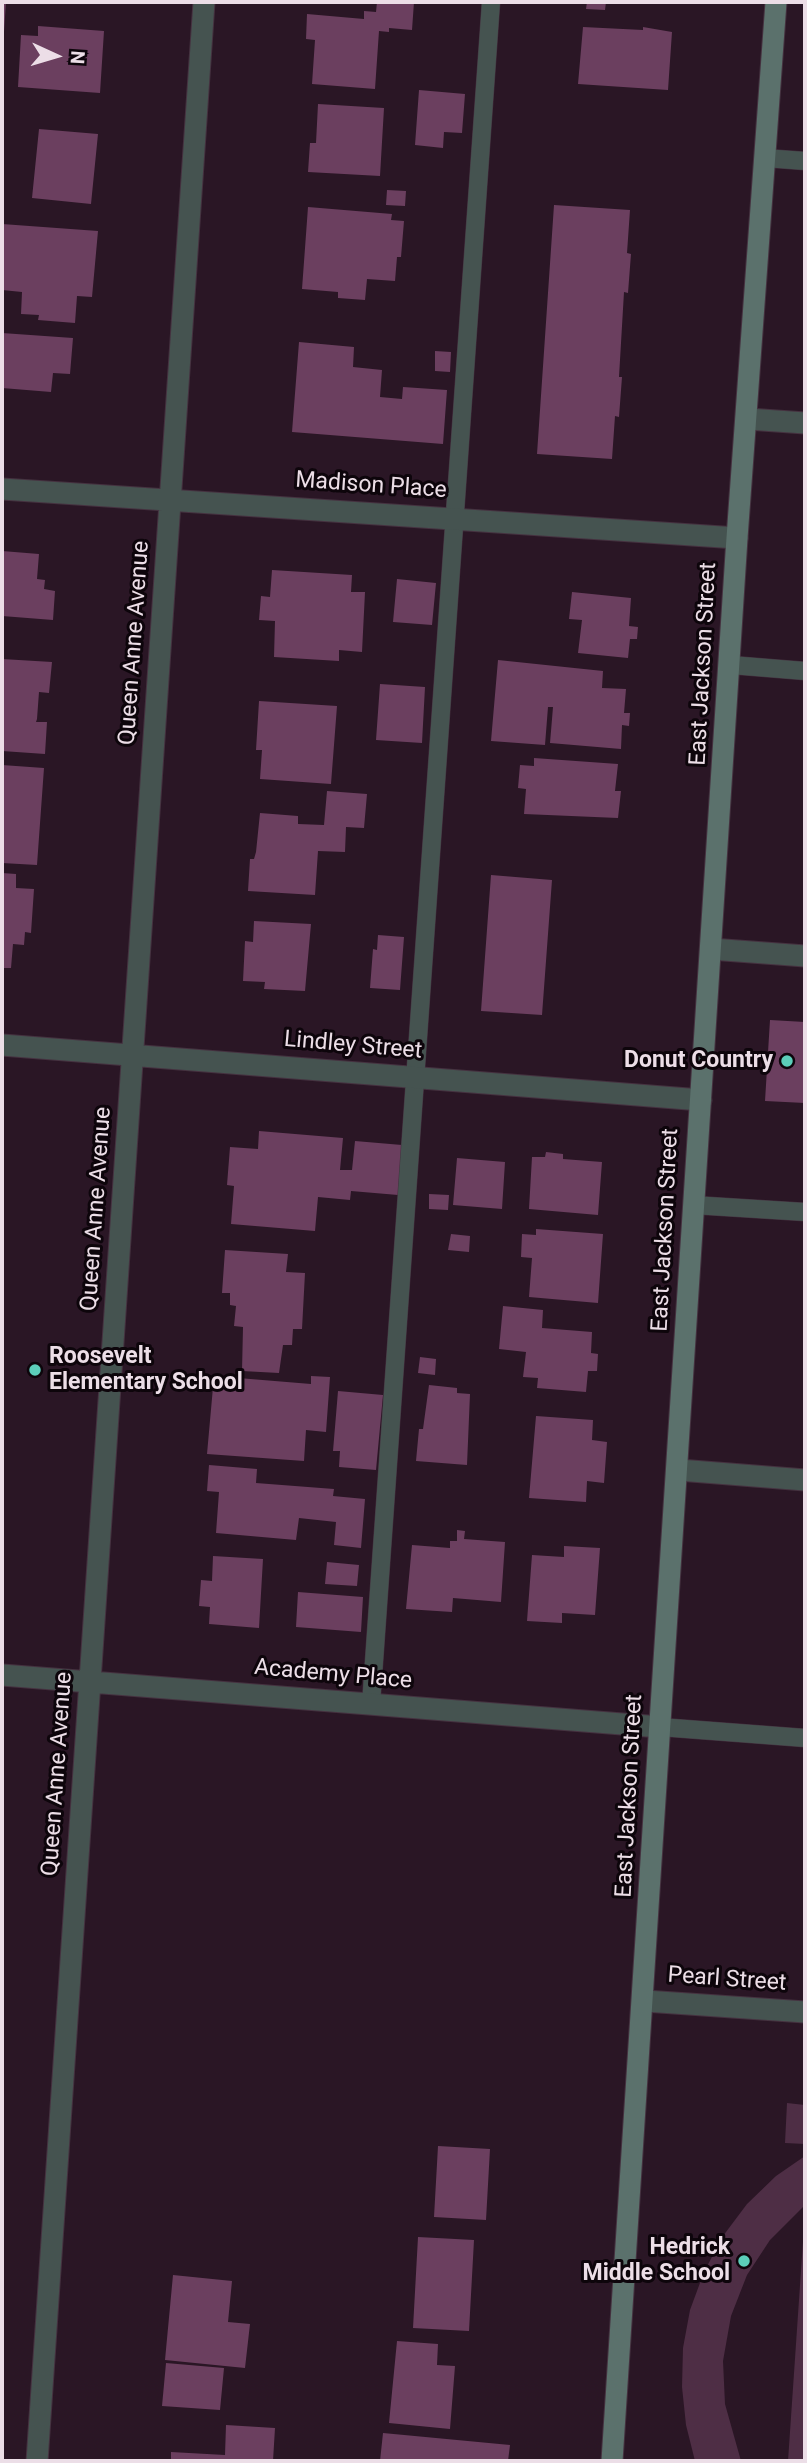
<!DOCTYPE html>
<html>
<head>
<meta charset="utf-8">
<style>
	body { margin:0 }
	#map { position:relative; width:807px; height:2463px; overflow:hidden; background:#2a1625; font-family:Roboto,sans-serif }
	canvas { display:block }
	.frame { position:absolute; inset:0; border:4px solid #ecdee7; pointer-events:none }
	.north { position:absolute; left:21px; top:21px; width:70px; height:70px; -webkit-text-stroke:5px #0d050b; paint-order:stroke; rotate:94deg; font-size:19px; font-weight:700; line-height:28px; text-align:center; color:#ecdee7 }
	.north::after { content:''; display:block; margin:auto; width:24px; height:32px; background:#ecdee7; clip-path:polygon(50% 0,100% 100%,50% 72%,0 100%) }
</style>
</head>
<body>
<div id="map">
<canvas width="807" height="2463"></canvas>
<div class="frame"></div>
<div class="north">N</div>
</div>
<script>
const ctx = document.querySelector('canvas').getContext('2d');
ctx.lineJoin = 'round';
function paint(path, color) { ctx.fillStyle = color; ctx.fill(path, 'evenodd'); }
const poly = rows => new Path2D(rows.map(r => 'M' + r).join(''));
function stroke(path, color, width, dash) { ctx.strokeStyle = color; ctx.lineWidth = width; ctx.lineCap = dash ? 'butt' : 'round'; ctx.setLineDash(dash || []); ctx.stroke(path); }
function write(font, color, halo, rows, align = 'center') {
  ctx.font = font + ' Roboto,sans-serif'; ctx.lineWidth = 6; ctx.setLineDash([]); ctx.textBaseline = 'middle'; ctx.strokeStyle = halo; ctx.fillStyle = color; for (const [text, x, y, turn = 0] of rows) {
    ctx.save(); ctx.translate(x, y); ctx.rotate((+turn || 0) * Math.PI / 180); ctx.textAlign = isNaN(turn) ? turn : align; if (halo) ctx.strokeText(text, 0, 0); ctx.fillText(text, 0, 0); ctx.restore();
  }
}
const green = poly([
	[787,2103,805,2105,805,2144,785,2143],
	[805,2156,805,2205,770,2240,747,2275,731,2316,723,2361,725,2404,741,2461,695,2461,686,2425,682,2387,683,2348,690,2310,704,2272,723,2236,747,2204,776,2176],
	[805,2212,805,2461,788,2461]
]);
const building = poly([
	[2,2,6,2,4,32,2,32],
	[377,2,414,2,412,30,389,28,389,32,379,31,375,89,312,84,315,40,306,39,307,14,364,19,364,11,376,12],
	[587,2,606,2,605,10,586,9],
	[38,26,104,31,100,93,18,87,21,35,38,36],
	[583,27,643,30,643,27,672,32,668,90,578,84],
	[419,90,465,94,462,133,444,132,443,148,415,145],
	[318,104,384,108,380,176,308,172,310,143,316,143],
	[39,129,98,134,91,204,32,198],
	[387,190,406,191,405,206,386,205],
	[554,205,630,210,627,253,631,254,628,293,624,292,619,377,622,377,619,417,615,416,612,459,537,454],
	[308,207,392,214,391,220,404,221,401,257,397,257,395,281,367,279,365,300,338,298,338,292,302,289],
	[2,224,98,231,92,297,77,296,75,323,38,320,39,315,21,314,22,292,2,290],
	[2,333,73,338,70,374,53,373,51,392,2,388],
	[299,342,354,347,353,367,382,370,380,397,402,399,403,387,447,390,443,444,292,432],
	[435,351,451,352,450,372,435,371],
	[2,551,39,554,37,579,45,580,44,589,55,591,53,620,2,616],
	[272,570,352,575,351,592,365,592,362,652,339,650,339,661,274,657,275,621,259,620,261,596,270,597],
	[397,579,436,583,432,625,393,622],
	[572,592,631,598,629,626,638,627,637,639,630,639,628,658,578,653,582,620,569,619],
	[2,659,52,662,49,693,39,692,37,719,36,722,47,722,45,754,2,751],
	[498,660,603,671,602,688,626,689,624,713,630,713,629,726,622,725,621,749,550,743,553,707,548,707,545,745,491,741],
	[380,684,425,687,422,743,376,740],
	[259,701,337,706,331,784,260,779,262,750,256,750],
	[534,758,618,764,615,791,621,791,618,818,524,814,526,789,518,788,520,765,534,766],
	[2,765,44,768,37,865,2,863],
	[327,791,367,794,364,828,346,827,345,852,318,851,315,895,248,891,250,859,254,859,256,852,260,813,298,816,298,824,324,825],
	[2,873,16,874,16,888,34,889,31,933,25,932,24,945,13,944,11,968,2,968],
	[491,875,552,880,542,1015,481,1011],
	[254,921,311,924,305,991,264,989,265,982,243,981,245,941,253,942],
	[378,935,404,937,400,990,370,988,373,949,377,950],
	[770,1020,805,1022,805,1103,765,1101],
	[259,1131,343,1138,340,1170,352,1170,355,1141,402,1145,398,1195,351,1191,350,1200,318,1197,315,1231,231,1224,234,1186,227,1185,230,1147,258,1149],
	[546,1152,563,1154,563,1159,602,1162,598,1215,529,1209,532,1157,545,1157],
	[457,1158,505,1162,502,1209,453,1205],
	[429,1194,449,1195,448,1210,429,1209],
	[536,1229,603,1234,598,1303,529,1297,532,1258,521,1257,522,1234,536,1235],
	[451,1234,470,1236,469,1252,448,1250],
	[225,1250,288,1254,286,1272,305,1273,302,1329,293,1329,292,1345,283,1345,279,1373,242,1371,243,1327,234,1326,236,1306,230,1305,230,1293,222,1293],
	[503,1306,543,1310,542,1328,592,1332,591,1353,598,1354,597,1371,588,1371,586,1392,537,1388,538,1378,523,1377,526,1352,499,1349],
	[420,1357,436,1359,435,1375,418,1373],
	[214,1376,311,1384,311,1376,330,1377,326,1432,306,1430,304,1461,207,1454],
	[429,1385,457,1388,457,1393,470,1394,467,1465,416,1461,419,1429,423,1429],
	[338,1391,383,1395,376,1470,339,1467,340,1451,333,1451],
	[536,1416,593,1420,592,1440,607,1442,604,1483,587,1481,586,1502,529,1498],
	[209,1465,257,1469,256,1483,334,1489,333,1496,365,1499,361,1548,334,1545,336,1522,299,1518,296,1540,216,1533,219,1492,207,1491],
	[457,1530,465,1531,464,1539,505,1542,501,1602,453,1598,452,1612,406,1609,412,1545,450,1548,450,1541,457,1541],
	[564,1546,600,1548,595,1615,562,1613,562,1623,527,1621,532,1555,564,1557],
	[213,1556,263,1559,259,1628,209,1624,210,1607,199,1606,201,1580,212,1581],
	[327,1562,359,1565,357,1586,325,1584],
	[298,1592,363,1597,361,1632,296,1627],
	[438,2146,490,2149,486,2220,434,2217],
	[418,2237,474,2240,469,2331,413,2328],
	[173,2275,232,2281,228,2322,250,2324,245,2368,165,2360],
	[397,2341,438,2344,437,2365,455,2366,450,2429,389,2423],
	[166,2363,224,2368,220,2410,162,2406],
	[226,2425,275,2428,273,2461,171,2461,171,2452,225,2455],
	[383,2433,510,2445,508,2461,380,2461]
]);
const lane = poly([
	[765,158,805,161],
	[731,665,805,671],
	[693,1205,805,1212],
	[371,1704,491,2],
	[660,1727,805,1738]
]);
const street = poly([
	[748,419,805,423],
	[2,489,737,538],
	[711,949,805,956],
	[2,1045,701,1100],
	[679,1470,805,1480],
	[2,1675,660,1727],
	[645,2001,805,2012],
	[37,2461,204,2]
]);
const secondary = poly([
	[612,2461,737,538,776,2]
]);
const markers = [
	[787,1061,7,"#5cceba"],
	[35,1370,7,"#5cceba"],
	[744,2261,7,"#5cceba"]
];
const streetNames = [
	["Madison Place",371,486,4],
	["Queen Anne Avenue",135,643,-86],
	["East Jackson Street",704,664,-87],
	["Lindley Street",353,1046,5],
	["Queen Anne Avenue",97,1209,-86],
	["East Jackson Street",666,1230,-87],
	["Academy Place",333,1675,5],
	["Queen Anne Avenue",58,1774,-86],
	["East Jackson Street",630,1796,-87],
	["Pearl Street",727,1980,4]
];
const poiNames = [
	["Donut Country",773,1061],
	["Roosevelt",49,1357,"left"],
	["Elementary School",49,1383,"left"],
	["Hedrick",730,2248],
	["Middle School",730,2274]
];
paint(green, '#4e2e45');
paint(building, '#6b3f5f');
stroke(lane, '#453240', 19);
stroke(street, '#453240', 23);
stroke(secondary, '#453240', 23);
stroke(lane, '#455350', 18);
stroke(street, '#455350', 21);
stroke(secondary, '#5b716c', 21);
for (const [x, y, r, color] of markers) { const dot = new Path2D(); dot.arc(x, y, r, 0, 2 * Math.PI); ctx.fillStyle = color; ctx.fill(dot); stroke(dot, '#0d050b', 2.5); }
write('23px', '#ecdee7', '#0d050b', streetNames);
write('bold 23px', '#ecdee7', '#0d050b', poiNames, 'right');
</script>
</body>
</html>
